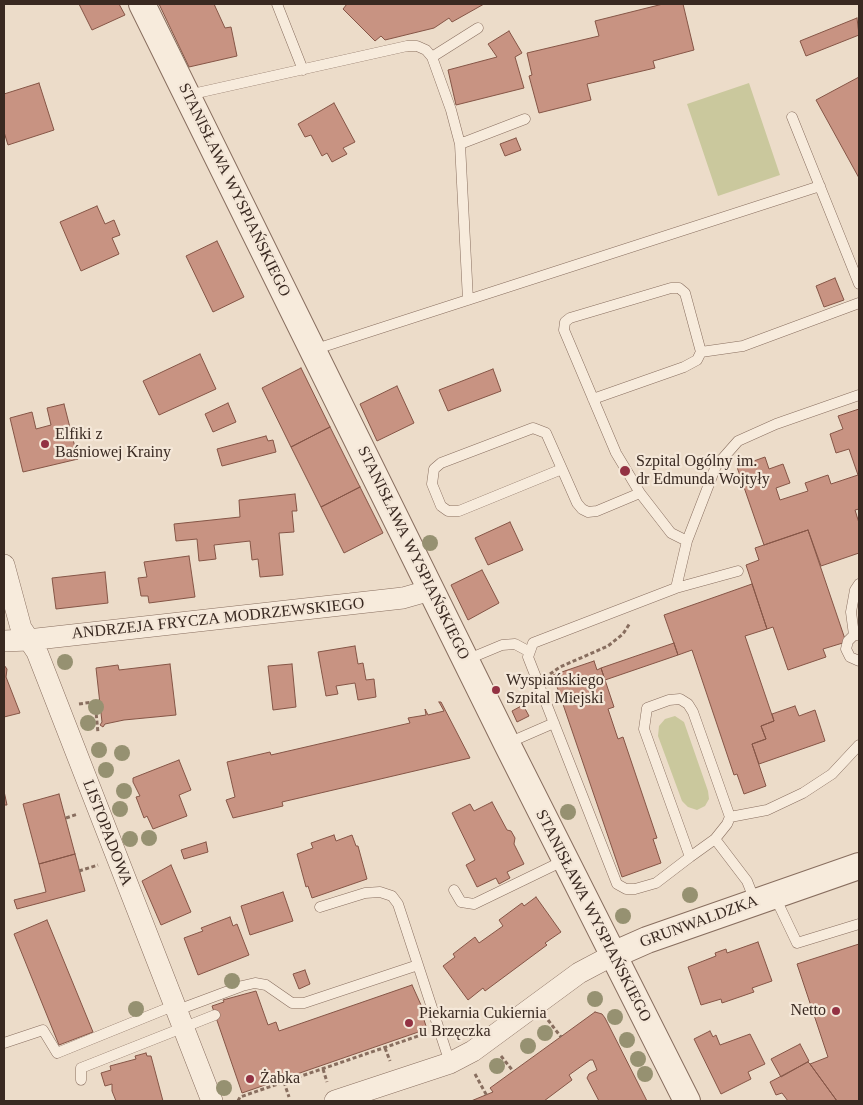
<!DOCTYPE html>
<html>
<head>
<meta charset="utf-8">
<style>
	body { margin:0 }
	#map { position:relative; width:863px; height:1105px; overflow:hidden; background:#ecdcc9; font-family:Georgia,serif }
	canvas { display:block }
	.frame { position:absolute; inset:0; border:5px solid #392921; pointer-events:none }
</style>
</head>
<body>
<div id="map">
<canvas width="863" height="1105"></canvas>
<div class="frame"></div>
</div>
<script>
const ctx = document.querySelector('canvas').getContext('2d');
ctx.lineJoin = 'round';
function paint(path, color) { ctx.fillStyle = color; ctx.fill(path, 'evenodd'); }
const poly = rows => new Path2D(rows.map(r => 'M' + r).join(''));
function stroke(path, color, width, dash) { ctx.strokeStyle = color; ctx.lineWidth = width; ctx.lineCap = dash ? 'butt' : 'round'; ctx.setLineDash(dash || []); ctx.stroke(path); }
function write(font, color, halo, rows, align = 'center') {
  ctx.font = font + ' Georgia,serif'; ctx.lineWidth = 4.5; ctx.setLineDash([]); ctx.textBaseline = 'middle'; ctx.strokeStyle = halo; ctx.fillStyle = color; for (const [text, x, y, turn = 0] of rows) {
    ctx.save(); ctx.translate(x, y); ctx.rotate((+turn || 0) * Math.PI / 180); ctx.textAlign = isNaN(turn) ? turn : align; if (halo) ctx.strokeText(text, 0, 0); ctx.fillText(text, 0, 0); ctx.restore();
  }
}
const green = poly([
	[749,83,780,175,718,196,687,104],
	[675,716,684,722,708,791,709,799,705,806,697,810,688,807,682,801,658,736,659,726,665,719]
]);
const building = poly([
	[79,4,119,4,125,15,92,30,79,4],
	[159,4,214,4,225,28,231,27,237,56,189,67,159,4],
	[347,4,484,4,452,22,449,18,434,28,385,40,381,36,375,41,343,9,347,4],
	[663,4,683,4,694,50,653,61,655,68,587,84,591,100,539,113,529,76,532,75,527,53,599,36,595,21,663,4],
	[857,18,859,35,806,56,800,41,857,18],
	[509,31,522,53,515,57,524,88,456,105,448,70,497,57,488,44,509,31],
	[859,77,859,178,816,100,859,77],
	[39,83,54,130,8,145,4,132,4,94,39,83],
	[334,103,355,142,343,148,347,154,332,162,327,153,322,156,311,135,305,137,298,124,334,103],
	[516,138,521,150,505,156,500,144,516,138],
	[97,206,105,224,114,220,120,235,112,238,119,254,81,271,60,222,97,206],
	[217,241,244,297,213,312,186,256,217,241],
	[835,278,844,300,824,307,816,286,835,278],
	[200,354,216,389,159,415,143,381,200,354],
	[301,368,330,427,291,447,262,388,301,368],
	[493,369,501,391,448,411,439,390,493,369],
	[397,386,414,423,377,441,360,404,397,386],
	[228,403,236,422,213,432,205,414,228,403],
	[64,404,78,459,23,472,10,418,32,412,36,429,51,425,47,408,64,404],
	[859,409,859,509,855,510,859,523,859,553,821,566,808,530,764,545,737,467,765,457,769,469,783,464,790,483,776,488,780,500,808,491,805,483,828,475,831,484,858,475,849,449,836,453,830,434,843,429,838,416,859,409],
	[330,427,360,487,321,507,291,447,330,427],
	[266,436,268,441,273,440,276,452,222,466,217,449,266,436],
	[360,487,383,533,344,553,321,507,360,487],
	[295,494,297,511,292,511,294,532,279,533,283,575,260,577,258,559,252,560,250,541,214,545,216,559,199,561,197,539,176,541,174,524,240,517,239,500,295,494],
	[510,522,523,550,488,565,475,538,510,522],
	[808,530,846,642,823,649,826,657,788,670,773,627,767,629,746,565,759,560,755,548,808,530],
	[189,556,195,597,149,603,148,596,141,596,138,578,147,577,144,562,189,556],
	[482,570,499,603,468,620,451,585,482,570],
	[105,572,108,603,56,609,52,578,105,572],
	[752,584,767,629,745,636,774,721,761,726,766,739,752,744,766,786,744,794,737,774,734,775,692,650,678,655,664,615,752,584],
	[674,643,678,655,605,680,601,668,674,643],
	[355,646,358,664,363,663,366,680,374,679,376,697,358,700,355,683,336,686,338,694,326,696,318,652,355,646],
	[594,661,597,670,601,668,614,707,608,709,618,739,623,737,657,838,653,839,661,863,622,877,553,675,594,661],
	[170,664,176,715,124,720,105,724,103,727,100,725,102,722,96,668,118,665,119,670,170,664],
	[292,664,296,707,273,710,268,666,292,664],
	[4,665,7,669,6,677,20,713,4,717,4,665],
	[439,702,441,702,470,758,282,802,283,806,233,818,226,800,235,797,227,762,270,752,271,755,410,723,408,718,426,715,425,709,428,715,444,711,439,702],
	[523,705,529,716,517,722,512,711,523,705],
	[795,706,799,716,815,710,825,741,759,764,752,744,766,739,761,726,774,721,772,714,795,706],
	[179,760,191,790,179,795,187,816,153,829,147,816,144,818,136,797,140,796,133,782,133,778,179,760],
	[4,791,7,805,4,805,4,791],
	[59,794,75,854,39,864,23,804,59,794],
	[492,802,507,830,511,831,515,838,514,844,524,864,507,872,510,878,499,884,496,878,477,887,466,865,475,860,452,813,470,804,474,811,492,802],
	[334,835,336,841,352,835,356,846,358,846,367,879,312,898,308,886,306,887,297,854,313,848,311,843,334,835],
	[206,842,208,852,184,859,181,850,206,842],
	[75,854,85,891,17,909,14,900,46,892,39,864,75,854],
	[171,865,191,912,161,925,142,881,171,865],
	[283,892,293,921,250,935,241,906,283,892],
	[536,897,561,932,545,943,547,945,485,991,483,988,468,1000,443,966,455,957,453,954,475,937,479,943,503,926,499,920,522,903,524,906,536,897],
	[230,917,233,926,237,924,249,955,198,975,184,938,203,931,201,928,230,917],
	[47,920,93,1032,59,1045,14,934,47,920],
	[758,942,772,981,752,988,754,992,722,1003,721,999,701,1005,688,967,716,956,715,953,726,949,727,953,758,942],
	[859,944,859,1101,837,1101,810,1064,828,1057,797,964,859,944],
	[305,970,310,984,299,989,293,974,305,970],
	[412,985,426,1016,423,1017,427,1029,242,1093,212,1006,224,1002,223,1000,256,991,268,1025,276,1022,279,1031,412,985],
	[595,1012,602,1014,605,1018,647,1101,599,1101,587,1078,589,1074,597,1070,593,1060,590,1060,569,1075,572,1080,544,1101,471,1101,493,1092,490,1088,595,1012],
	[710,1031,713,1037,716,1035,720,1045,750,1034,765,1064,748,1072,751,1079,721,1094,694,1039,710,1031],
	[800,1044,809,1061,781,1077,771,1059,800,1044],
	[146,1053,147,1056,151,1056,163,1101,116,1101,112,1091,112,1084,105,1086,101,1073,111,1070,110,1066,136,1059,135,1056,146,1053],
	[808,1062,810,1064,837,1101,788,1101,782,1093,776,1095,770,1082,808,1062]
]);
const path = poly([
	[550,674,560,667,608,646,623,634,630,623],
	[92,702,96,712,98,733],
	[79,704,100,701],
	[66,818,78,814],
	[79,871,98,865],
	[548,1020,561,1037],
	[385,1048,390,1061],
	[501,1056,513,1071],
	[323,1069,327,1082],
	[475,1074,487,1096],
	[284,1082,289,1097],
	[238,1101,240,1097,424,1034]
]);
const service = poly([
	[277,4,303,70],
	[432,57,478,28],
	[188,95,407,46,417,46,426,50,432,57,451,110,460,144,468,300],
	[792,117,859,284],
	[460,144,525,119],
	[313,350,820,186],
	[859,395,776,424,738,441,716,466,687,541,676,588,533,643,528,657,617,884,626,889,635,889,656,883,690,857,644,729,647,708,669,700,680,699,688,704,693,712,730,817,767,810,803,793,832,774,859,745],
	[593,399,684,367,697,360,701,352],
	[562,469,459,511,448,511,441,506,432,484,434,469,441,463,533,428,546,433,562,469,577,503,582,509,588,512,597,511,640,493],
	[687,541,671,533,640,493,616,453,564,330,565,322,570,318,671,288,679,288,685,293,701,352,743,346,859,303],
	[676,588,738,571],
	[854,635,851,612,855,590,859,584],
	[859,635,854,635,848,641,846,649,850,657,859,661],
	[466,660,502,645,515,644,528,651],
	[508,743,554,723],
	[715,839,747,881,755,901],
	[690,857,715,839,727,824,730,817],
	[454,890,461,902,474,904,565,860],
	[775,897,797,943,859,924],
	[320,907,365,893,380,892,392,896,398,904,418,965],
	[175,1011,242,986,255,983,266,985,292,1003,304,1003,418,965,450,1063],
	[4,1043,43,1030,57,1053,173,1006],
	[81,1080,81,1068,215,1015]
]);
const minor = poly([
	[4,565,21,628,37,652,212,1101],
	[4,641,28,640,403,598,431,590],
	[335,1101,450,1063,473,1051,579,973,613,955]
]);
const tertiary = poly([
	[142,4,507,744,687,1101],
	[613,955,647,940,859,866]
]);
const trees = [
	[430,543],
	[65,662],
	[96,707],
	[88,723],
	[99,750],
	[122,753],
	[106,770],
	[124,791],
	[120,809],
	[568,812],
	[149,838],
	[130,839],
	[690,895],
	[623,916],
	[232,981],
	[595,999],
	[136,1009],
	[615,1017],
	[545,1033],
	[627,1040],
	[528,1046],
	[638,1059],
	[497,1066],
	[645,1074],
	[224,1088]
];
const markers = [
	[45,444,5,"#933243"],
	[625,471,6,"#933243"],
	[496,690,5,"#933243"],
	[836,1011,5,"#933243"],
	[409,1023,5,"#933243"],
	[250,1079,5,"#933243"]
];
const streetNames = [
	["STANISŁAWA WYSPIAŃSKIEGO",234,190,64],
	["STANISŁAWA WYSPIAŃSKIEGO",413,553,64],
	["ANDRZEJA FRYCZA MODRZEWSKIEGO",218,619,-6],
	["LISTOPADOWA",107,833,69],
	["STANISŁAWA WYSPIAŃSKIEGO",593,916,63],
	["GRUNWALDZKA",699,922,-20]
];
const poiNames = [
	["Elfiki z",55,435],
	["Baśniowej Krainy",55,453],
	["Szpital Ogólny im.",636,462],
	["dr Edmunda Wojtyły",636,480],
	["Wyspiańskiego",506,681],
	["Szpital Miejski",506,699],
	["Netto",826,1011,"right"],
	["Piekarnia Cukiernia",419,1014],
	["u Brzęczka",419,1032],
	["Żabka",260,1079]
];
paint(green, '#cac89d');
paint(building, '#c89382');
stroke(building, '#855546', 1);
stroke(service, '#886e5f', 11);
stroke(minor, '#886e5f', 22);
stroke(tertiary, '#886e5f', 28);
stroke(path, '#886e5f', 3, [4, 2.5]);
stroke(service, '#f7ebdc', 10);
stroke(minor, '#f7ebdc', 21);
stroke(tertiary, '#f7ebdc', 26);
ctx.fillStyle = '#969171';
for (const [x, y] of trees) { ctx.beginPath(); ctx.arc(x, y, 8, 0, 2 * Math.PI); ctx.fill(); }
for (const [x, y, r, color] of markers) { const dot = new Path2D(); dot.arc(x, y, r, 0, 2 * Math.PI); ctx.fillStyle = color; ctx.fill(dot); stroke(dot, '#f4e7d8', 2); }
write('16px', '#392921', '#f4e7d8', streetNames);
write('16px', '#392921', '#f4e7d8', poiNames, 'left');
</script>
</body>
</html>
